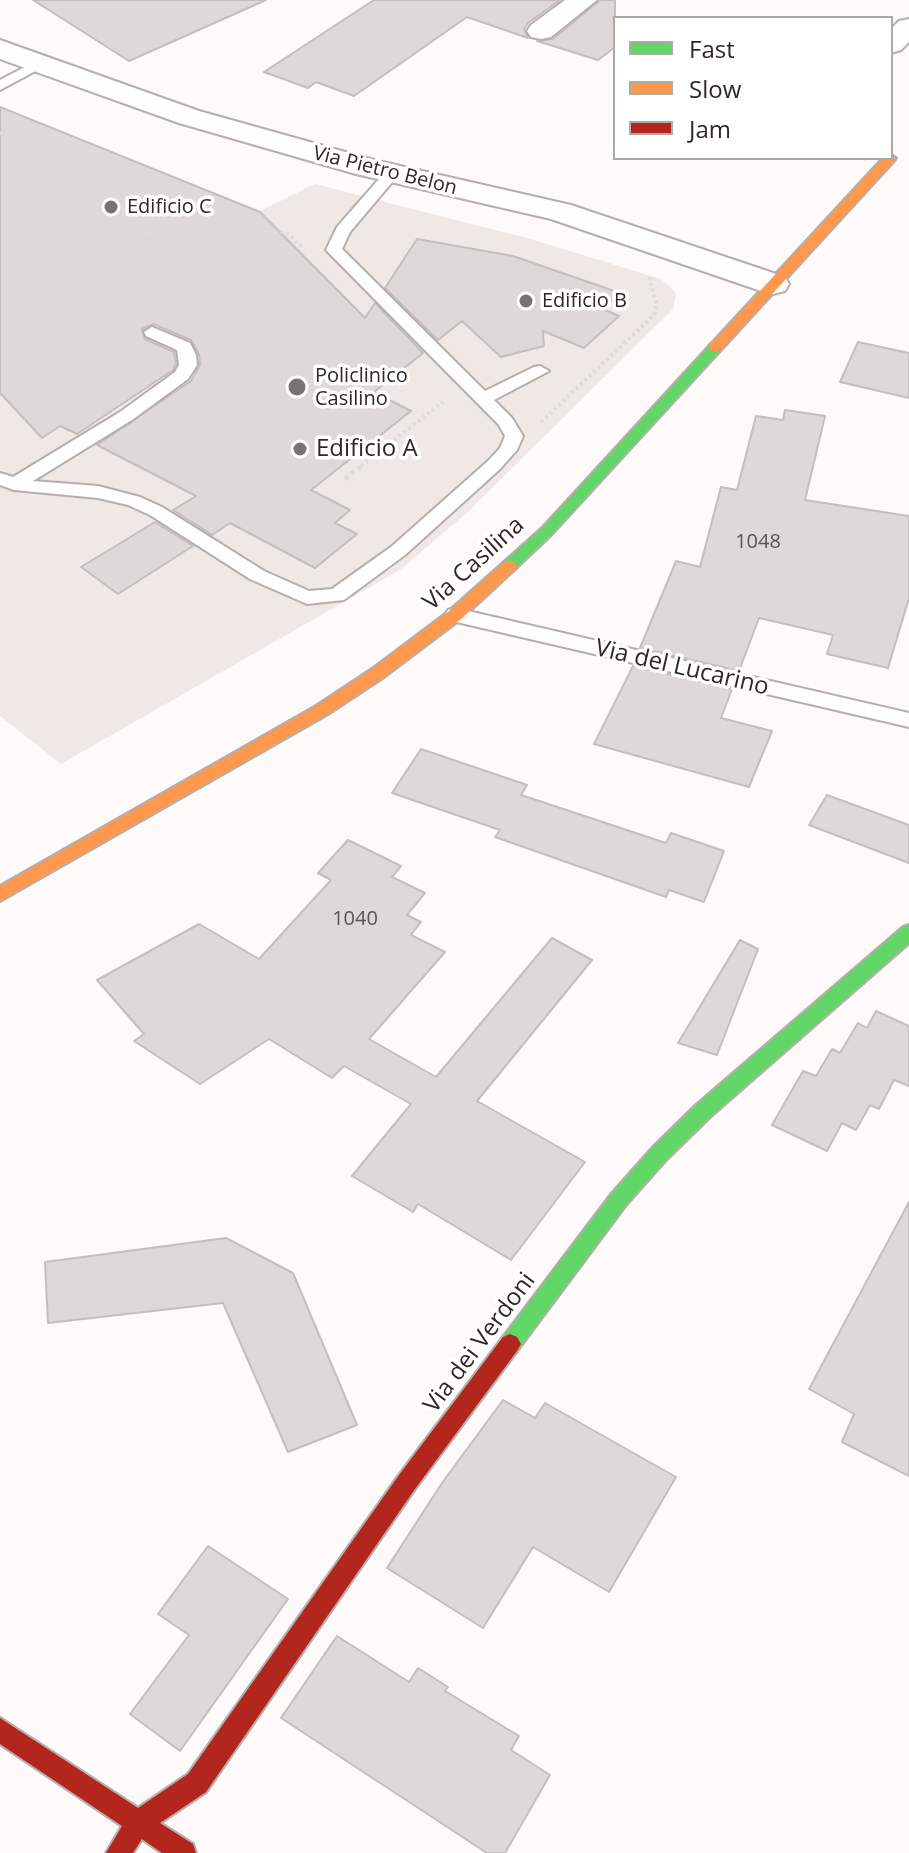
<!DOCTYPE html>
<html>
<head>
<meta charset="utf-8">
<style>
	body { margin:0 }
	#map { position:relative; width:909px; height:1853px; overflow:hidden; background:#fdfaf9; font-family:"Open Sans",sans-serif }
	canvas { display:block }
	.legend { position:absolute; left:613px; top:16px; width:280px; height:144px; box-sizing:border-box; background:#fff; border:2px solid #ada9a8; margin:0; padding:10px 14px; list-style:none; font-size:24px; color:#312826 }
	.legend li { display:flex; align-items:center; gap:16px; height:40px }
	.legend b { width:40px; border:2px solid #ada9a8 }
</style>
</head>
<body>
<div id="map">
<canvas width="909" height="1853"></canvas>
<ul class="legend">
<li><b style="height:10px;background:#63d668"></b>Fast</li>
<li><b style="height:10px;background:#ff974d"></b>Slow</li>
<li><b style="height:10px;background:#b3261e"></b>Jam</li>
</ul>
</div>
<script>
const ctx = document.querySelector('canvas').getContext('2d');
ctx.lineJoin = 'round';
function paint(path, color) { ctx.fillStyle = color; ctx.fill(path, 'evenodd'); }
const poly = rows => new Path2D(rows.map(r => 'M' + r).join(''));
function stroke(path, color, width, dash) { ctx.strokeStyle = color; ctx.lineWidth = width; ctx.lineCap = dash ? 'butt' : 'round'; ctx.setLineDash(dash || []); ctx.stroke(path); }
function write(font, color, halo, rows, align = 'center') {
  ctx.font = font + ' "Open Sans",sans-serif'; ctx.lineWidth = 7; ctx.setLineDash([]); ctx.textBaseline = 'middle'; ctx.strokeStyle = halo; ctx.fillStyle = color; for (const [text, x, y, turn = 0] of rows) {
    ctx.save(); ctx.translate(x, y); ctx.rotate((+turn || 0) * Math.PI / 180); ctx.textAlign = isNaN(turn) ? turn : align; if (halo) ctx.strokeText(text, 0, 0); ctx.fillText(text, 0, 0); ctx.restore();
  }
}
const built = poly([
	[0,107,260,211,315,184,534,240,661,279,676,293,673,309,469,511,400,570,61,764,0,716]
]);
const building = poly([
	[33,0,266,0,129,61,33,0],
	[374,0,560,0,528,23,524,29,528,38,467,17,354,96,316,82,308,88,264,72,374,0],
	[600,0,615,0,615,47,598,60,537,41,553,39,600,0],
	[0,107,260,212,365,318,375,303,423,353,374,392,411,411,311,490,350,510,335,523,357,534,315,568,230,523,212,535,173,510,196,496,97,445,191,381,200,365,199,354,191,340,153,324,142,329,145,339,174,352,176,364,173,370,77,434,60,426,42,438,0,393,0,107],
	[417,239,513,256,620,293,603,309,619,316,584,348,543,331,544,346,501,357,462,321,438,340,385,288,417,239],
	[858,342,909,353,909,398,840,382,858,342],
	[785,410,825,416,805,500,909,516,909,598,888,668,827,654,833,635,759,618,739,671,640,648,676,561,700,567,721,487,737,490,756,416,783,420,785,410],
	[155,522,193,546,118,594,81,567,155,522],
	[633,666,732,689,721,718,772,731,749,787,594,744,633,666],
	[421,749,527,785,521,795,666,843,671,833,724,851,704,902,669,890,666,897,495,837,500,830,392,793,421,749],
	[827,795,909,825,909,863,809,825,827,795],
	[348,840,401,866,392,877,425,893,407,915,421,922,411,935,445,952,369,1039,436,1077,552,938,592,960,477,1101,585,1162,511,1260,418,1204,413,1212,352,1176,411,1104,344,1066,332,1078,269,1039,200,1084,134,1041,144,1034,97,980,199,924,259,959,331,880,318,873,348,840],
	[740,940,758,949,717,1055,678,1043,740,940],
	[876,1011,909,1026,909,1086,894,1080,879,1109,870,1105,856,1130,842,1123,827,1151,772,1125,803,1071,816,1076,832,1049,840,1053,858,1023,867,1028,876,1011],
	[909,1202,909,1476,842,1442,854,1414,809,1389,909,1202],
	[226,1238,293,1273,357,1425,288,1452,223,1303,48,1323,45,1262,226,1238],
	[503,1400,535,1418,545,1403,676,1477,609,1592,533,1547,483,1628,387,1568,442,1483,503,1400],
	[208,1546,288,1599,180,1751,130,1714,189,1635,158,1614,208,1546],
	[337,1636,409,1682,418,1668,448,1687,445,1691,519,1736,511,1750,550,1775,505,1853,487,1853,281,1718,337,1636]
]);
const pathFar1 = poly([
	[6,119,18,124,10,128],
	[0,134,10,129,199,192,45,321],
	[126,226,149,234,286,232,304,249],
	[541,422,654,315,657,305,649,276],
	[361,466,443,402]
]);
const path = poly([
	[345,479,364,464]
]);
const lane = poly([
	[38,60,43,61,43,67,0,90,0,80,38,60],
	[391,169,399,174,350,232,342,249,485,391,534,367,540,366,549,371,494,400,512,418,523,436,517,450,500,469,405,555,344,600,307,604,250,579,150,515,128,505,98,498,14,490,0,485,0,473,13,477,120,412,175,372,179,365,177,350,146,336,144,332,152,327,190,343,196,355,197,365,188,379,132,420,33,481,98,486,140,497,162,507,264,571,309,591,332,589,391,547,488,461,500,448,505,436,499,425,326,250,337,227,386,171,391,169],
	[455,608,909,713,909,727,448,620,445,615,448,610,455,608]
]);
const street = poly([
	[565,0,597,0,551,37,541,39,531,37,527,31,531,25,565,0],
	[909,19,909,42,901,50,891,53,891,29,899,21,909,19],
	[0,40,199,111,374,160,571,205,785,277,789,284,785,291,773,294,761,291,551,219,356,174,179,123,0,59,0,40]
]);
const fast = poly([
	[715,344,720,345,720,351,552,534,514,570,504,570,501,566,504,562,542,528,710,345,715,344],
	[909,925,909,943,710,1117,667,1159,626,1205,517,1351,510,1354,503,1351,499,1344,503,1337,612,1193,653,1147,696,1105,903,927,909,925]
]);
const slow = poly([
	[891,155,896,158,894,161,720,351,710,351,710,345,883,158,891,158,891,155],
	[509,561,514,562,517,566,514,570,461,619,384,677,328,714,0,901,0,886,316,706,372,669,449,611,504,562,509,561]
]);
const jam = poly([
	[510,1334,517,1337,521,1344,517,1351,415,1489,206,1792,160,1823,193,1844,196,1853,162,1853,142,1839,133,1853,106,1853,122,1826,0,1744,0,1718,138,1808,188,1774,399,1475,503,1337,510,1334]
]);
const markers = [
	[111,207,8,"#787270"],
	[526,301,8,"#787270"],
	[297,387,10,"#787270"],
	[300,449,8,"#787270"]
];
const farStreetnames = [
	["Via Pietro Belon",385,171,14]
];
const farPoinames = [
	["Edificio C",127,207],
	["Edificio B",542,301],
	["Policlinico",315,376],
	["Casilino",315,399]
];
const numberNames = [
	["1048",758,542],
	["1040",355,919]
];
const poiNames = [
	["Edificio A",316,449]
];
const streetNames = [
	["Via Casilina",474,564,-42],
	["Via del Lucarino",682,668,13],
	["Via dei Verdoni",480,1343,-53]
];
paint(built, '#f0e8e5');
paint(building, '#ded8d7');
stroke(building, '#c4bfbe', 2);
stroke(lane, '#b4afad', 4);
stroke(street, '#b4afad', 4);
stroke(fast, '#b4afad', 4);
stroke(slow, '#b4afad', 4);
stroke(jam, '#b4afad', 4);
stroke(pathFar1, '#dddbdb', 4, [3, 3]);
stroke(path, '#dddbdb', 5, [4, 4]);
paint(lane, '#fffefe');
paint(street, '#fffefe');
paint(fast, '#63d668');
paint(slow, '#ff974d');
paint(jam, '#b3261e');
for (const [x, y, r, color] of markers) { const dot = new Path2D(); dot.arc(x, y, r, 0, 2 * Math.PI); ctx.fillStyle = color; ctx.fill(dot); stroke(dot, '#fff', 3); }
write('20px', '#312826', '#fff', farStreetnames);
write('20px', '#312826', '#fff', farPoinames, 'left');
write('20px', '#5c5452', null, numberNames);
write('24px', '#312826', '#fff', poiNames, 'left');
write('24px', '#312826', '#fff', streetNames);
</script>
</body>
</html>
